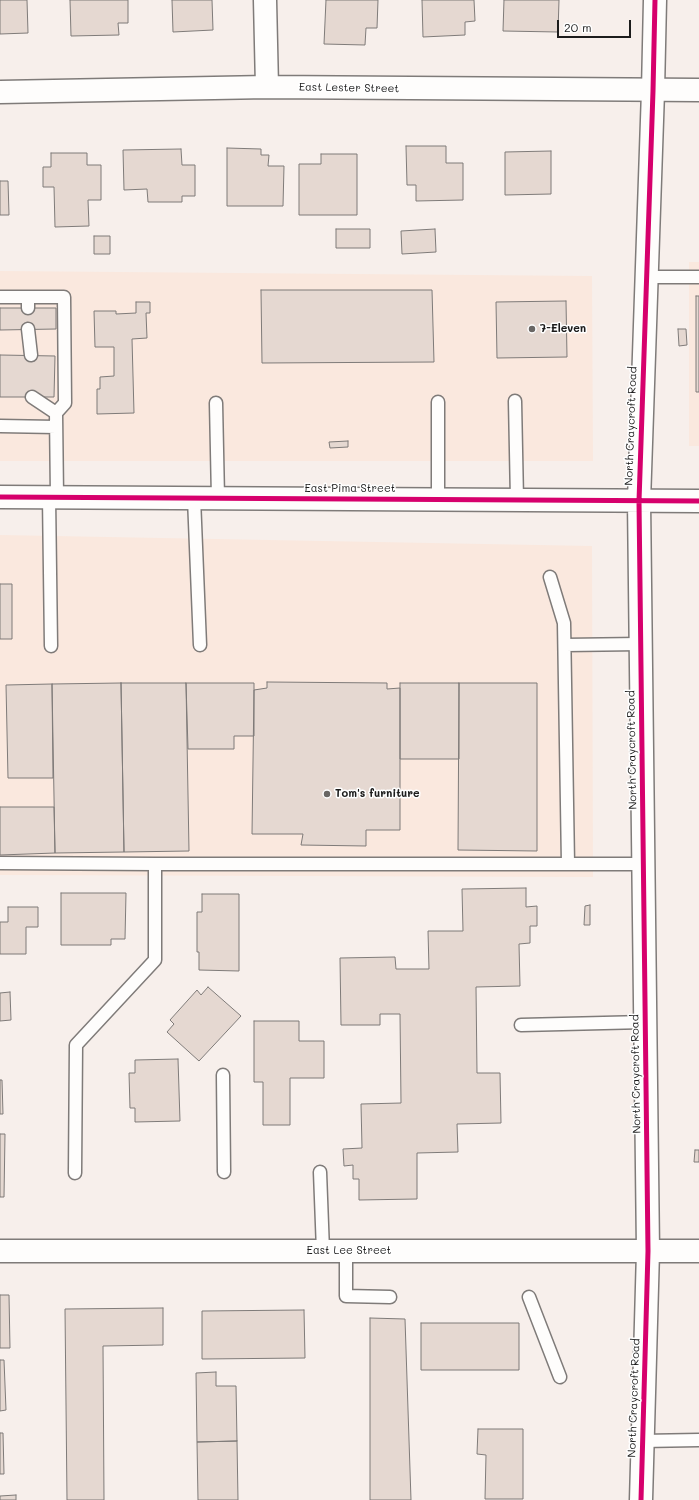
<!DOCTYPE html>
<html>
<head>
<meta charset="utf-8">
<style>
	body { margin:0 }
	#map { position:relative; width:699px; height:1500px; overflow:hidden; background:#f7efeb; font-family:Mali,sans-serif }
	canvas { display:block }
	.scale { position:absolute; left:557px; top:20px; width:74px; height:18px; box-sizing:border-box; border:2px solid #1c1c1c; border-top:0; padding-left:5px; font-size:12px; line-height:14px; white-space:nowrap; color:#1c1c1c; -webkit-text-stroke:3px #fff; paint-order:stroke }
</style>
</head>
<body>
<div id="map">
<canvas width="699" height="1500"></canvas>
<div class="scale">20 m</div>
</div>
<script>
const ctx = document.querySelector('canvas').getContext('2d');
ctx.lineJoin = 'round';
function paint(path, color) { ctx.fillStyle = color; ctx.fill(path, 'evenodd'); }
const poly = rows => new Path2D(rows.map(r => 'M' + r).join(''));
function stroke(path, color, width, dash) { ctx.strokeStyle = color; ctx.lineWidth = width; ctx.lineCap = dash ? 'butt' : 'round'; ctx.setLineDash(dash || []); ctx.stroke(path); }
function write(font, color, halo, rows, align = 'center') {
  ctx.font = font + ' Mali,sans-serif'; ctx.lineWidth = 3; ctx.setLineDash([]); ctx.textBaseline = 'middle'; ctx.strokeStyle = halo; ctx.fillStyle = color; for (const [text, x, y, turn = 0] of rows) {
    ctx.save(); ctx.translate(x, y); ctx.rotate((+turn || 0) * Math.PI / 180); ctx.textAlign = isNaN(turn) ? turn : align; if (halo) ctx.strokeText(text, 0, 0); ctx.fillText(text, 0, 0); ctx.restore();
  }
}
const built = poly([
	[689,262,699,262,699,446,689,446],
	[0,271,592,276,593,461,0,461],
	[0,535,592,546,593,877,0,875]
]);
const building = poly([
	[0,0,27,0,28,33,0,34,0,0],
	[70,0,128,0,128,23,118,23,119,35,71,36,70,0],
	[172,0,212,0,213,30,173,32,172,0],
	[326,0,378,0,377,28,366,28,365,45,324,44,326,0],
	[422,0,474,0,475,21,465,22,465,35,423,37,422,0],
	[504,0,559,0,558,32,503,31,504,0],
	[406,146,446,146,446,163,463,163,463,200,416,201,416,185,407,185,406,146],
	[227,148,261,149,261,155,269,155,268,166,284,166,283,206,227,206,227,148],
	[181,149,182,165,195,165,195,196,182,196,182,202,148,202,147,189,124,190,123,150,181,149],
	[551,151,551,194,505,195,505,152,551,151],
	[51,153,87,153,87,165,101,165,101,200,88,200,89,226,55,227,54,187,43,187,43,167,51,167,51,153],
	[321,154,357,154,357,215,299,215,299,164,321,164,321,154],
	[0,181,8,181,9,215,0,215,0,181],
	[336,229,370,229,370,248,336,248,336,229],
	[435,229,436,252,402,254,401,231,435,229],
	[94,236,110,236,110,254,94,254,94,236],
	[261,290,432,290,434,362,262,363,261,290],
	[696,296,699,296,699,392,696,392,696,296],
	[566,301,567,357,497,358,496,302,566,301],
	[136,302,150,302,150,313,146,313,147,338,132,339,134,413,97,414,97,389,100,389,100,377,114,376,114,347,95,347,94,311,116,311,116,314,136,313,136,302],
	[0,308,56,308,56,329,0,330,0,308],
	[678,329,686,329,687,345,679,346,678,329],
	[0,355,55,356,54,397,0,397,0,355],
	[348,441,348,447,330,448,329,442,348,441],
	[0,584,12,584,12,639,0,639,0,584],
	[267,682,387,683,387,689,400,688,400,830,366,830,366,846,301,845,303,834,252,834,254,690,267,688,267,682],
	[121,683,186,683,189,851,124,852,121,683],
	[121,683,124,852,55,853,52,684,121,683],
	[186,683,254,683,254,736,234,736,234,749,188,749,186,683],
	[400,683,459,683,459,759,400,759,400,683],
	[459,683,537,683,537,851,458,850,459,683],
	[52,684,53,778,8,778,6,685,52,684],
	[0,807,54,807,55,853,0,855,0,807],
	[526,888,526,907,537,906,537,926,530,926,530,943,519,944,520,986,476,987,477,1073,500,1073,501,1123,457,1124,458,1152,417,1153,417,1199,359,1200,359,1179,353,1179,353,1165,344,1166,343,1149,362,1148,361,1104,401,1103,400,1014,380,1014,380,1025,341,1025,340,958,395,957,396,969,429,969,428,931,463,931,462,889,526,888],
	[61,893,126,893,125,939,111,939,111,945,61,945,61,893],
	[202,894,239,894,239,971,199,970,199,952,197,952,197,912,202,912,202,894],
	[590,905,590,925,584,925,585,906,590,905],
	[8,907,38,907,38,927,26,927,26,954,0,954,0,922,8,922,8,907],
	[208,987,241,1016,199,1061,167,1032,174,1024,170,1020,197,990,201,995,208,987],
	[10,992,11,1020,0,1021,0,993,10,992],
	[254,1021,299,1021,299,1041,324,1041,324,1078,290,1078,290,1125,263,1125,263,1082,254,1082,254,1021],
	[178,1059,180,1121,135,1122,135,1108,130,1108,129,1073,135,1073,135,1060,178,1059],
	[0,1080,2,1080,3,1114,0,1114,0,1080],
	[0,1134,5,1134,4,1197,0,1197,0,1134],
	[695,1150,699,1150,699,1162,694,1162,695,1150],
	[0,1295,9,1295,10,1348,0,1348,0,1295],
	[163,1308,163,1345,103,1346,104,1500,67,1500,65,1309,163,1308],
	[304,1310,305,1358,202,1359,202,1311,304,1310],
	[370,1318,405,1319,411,1500,370,1500,370,1318],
	[421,1323,519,1323,519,1370,421,1370,421,1323],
	[0,1360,4,1360,6,1410,0,1411,0,1360],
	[216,1372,216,1386,236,1386,237,1441,197,1442,196,1373,216,1372],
	[478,1429,523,1429,523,1499,485,1499,486,1455,477,1454,478,1429],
	[0,1433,3,1433,4,1474,0,1474,0,1433],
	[237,1441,238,1500,198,1500,197,1442,237,1441],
	[16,1495,16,1500,0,1500,0,1496,16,1495]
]);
const lane = poly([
	[647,277,699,277],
	[0,297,28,297],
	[28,308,28,297,64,297,65,403,56,413,57,497],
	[28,329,31,355],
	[32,397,56,413],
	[515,401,517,500],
	[438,402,438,499],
	[216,403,218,498],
	[0,426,56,427],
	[49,497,51,646],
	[194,498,200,645],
	[550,577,564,623,568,864],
	[565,645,640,644],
	[0,863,155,864],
	[521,1025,645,1022],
	[223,1075,224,1172],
	[320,1172,323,1251],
	[75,1173,76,1045,155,960,155,864,643,864],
	[346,1251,346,1296,390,1297],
	[529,1297,560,1377],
	[642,1441,699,1440]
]);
const street = poly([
	[265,0,267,87],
	[0,92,267,87,699,90],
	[0,1251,699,1251]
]);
const secondary = poly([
	[0,497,699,501],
	[641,1500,648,1251,639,501,653,91,655,0]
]);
const cycleway = poly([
	[0,497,699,501],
	[641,1500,648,1251,639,501,653,91,655,0]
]);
const markers = [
	[532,329,4,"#696664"],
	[327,794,4,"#696664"]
];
const streetNames = [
	["East Lester Street",349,88,1],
	["North Craycroft Road",631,426,-88],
	["East Pima Street",350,489],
	["North Craycroft Road",632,750,-91],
	["North Craycroft Road",636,1074,-91],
	["East Lee Street",349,1251],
	["North Craycroft Road",634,1398,-88]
];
const poiNames = [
	["7-Eleven",540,329],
	["Tom's furniture",335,794]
];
paint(built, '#fae8de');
paint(building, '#e5d8d1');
stroke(building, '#7f7b79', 1);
stroke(lane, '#7f7b79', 15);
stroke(street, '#7f7b79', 25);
stroke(secondary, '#7f7b79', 25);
stroke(lane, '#fefdfc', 12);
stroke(street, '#fefdfc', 22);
stroke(secondary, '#fefdfc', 22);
stroke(cycleway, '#d6006c', 5);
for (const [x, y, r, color] of markers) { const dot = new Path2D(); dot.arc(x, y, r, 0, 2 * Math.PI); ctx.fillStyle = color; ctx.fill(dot); stroke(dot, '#fff', 1.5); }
write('11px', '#1c1c1c', '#fff', streetNames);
write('bold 11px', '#1c1c1c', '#fff', poiNames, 'left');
</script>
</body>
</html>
